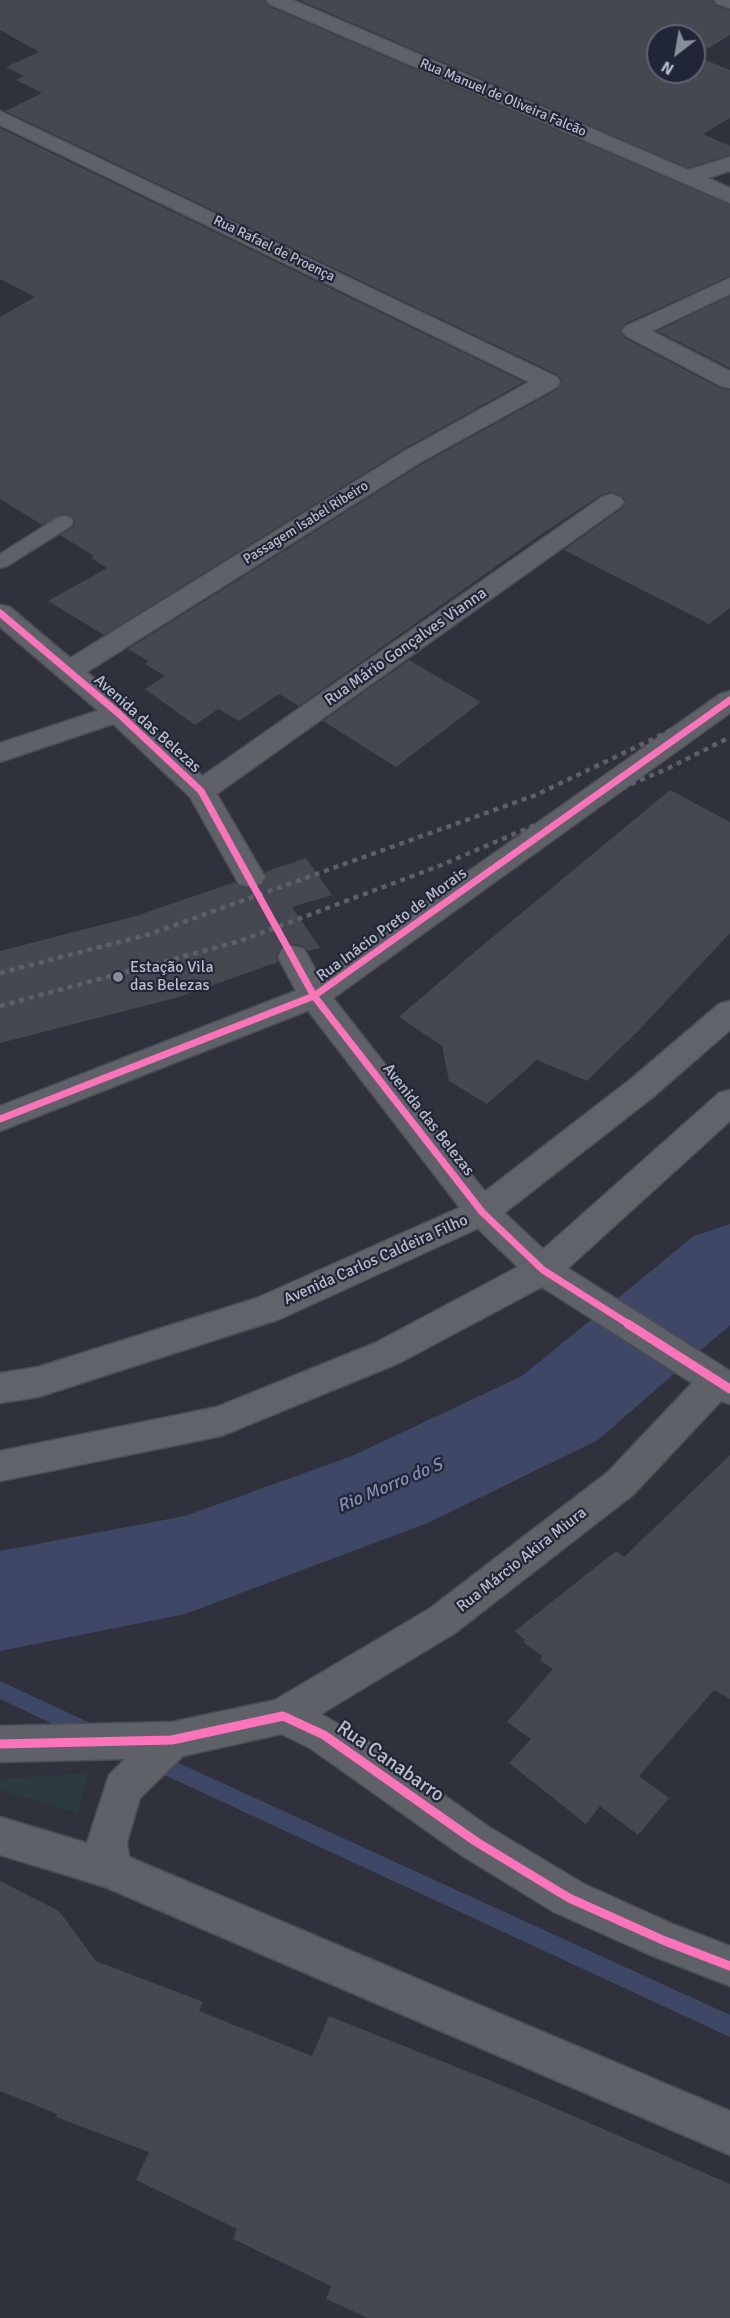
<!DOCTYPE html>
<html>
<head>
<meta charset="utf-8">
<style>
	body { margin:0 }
	#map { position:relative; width:730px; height:2318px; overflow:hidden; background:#2f323c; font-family:Signika,sans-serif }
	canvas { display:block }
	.north { position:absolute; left:646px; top:24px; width:60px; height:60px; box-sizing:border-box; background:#212637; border:2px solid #5e6272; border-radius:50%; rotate:211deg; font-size:16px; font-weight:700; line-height:24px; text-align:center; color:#babdcb }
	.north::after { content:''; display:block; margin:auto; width:21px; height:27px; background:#898c99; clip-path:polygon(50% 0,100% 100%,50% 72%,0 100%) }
</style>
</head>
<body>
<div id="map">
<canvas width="730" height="2318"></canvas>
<div class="north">N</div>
</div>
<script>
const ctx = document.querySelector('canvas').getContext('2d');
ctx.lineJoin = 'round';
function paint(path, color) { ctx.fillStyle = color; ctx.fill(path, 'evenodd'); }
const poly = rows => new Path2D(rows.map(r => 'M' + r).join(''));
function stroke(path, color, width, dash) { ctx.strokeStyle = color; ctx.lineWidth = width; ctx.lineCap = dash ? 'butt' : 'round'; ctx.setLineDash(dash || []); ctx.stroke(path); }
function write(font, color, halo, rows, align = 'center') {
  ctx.font = font + ' Signika,sans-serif'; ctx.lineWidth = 4.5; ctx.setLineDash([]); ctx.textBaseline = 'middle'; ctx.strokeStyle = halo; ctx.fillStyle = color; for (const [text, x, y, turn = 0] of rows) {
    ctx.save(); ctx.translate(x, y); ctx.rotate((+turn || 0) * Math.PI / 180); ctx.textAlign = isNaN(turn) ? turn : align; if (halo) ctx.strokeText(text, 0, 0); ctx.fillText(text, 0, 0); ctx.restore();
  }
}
const green = poly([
	[88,1773,78,1813,0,1790,0,1779]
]);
const stream = poly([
	[0,1681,101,1728,104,1734,101,1740,94,1743,87,1740,0,1699,0,1681],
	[150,1750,730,2015,730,2037,143,1765,140,1759,143,1753,150,1750]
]);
const river = poly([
	[730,1224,730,1325,598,1440,430,1522,185,1614,0,1651,0,1551,185,1516,352,1456,522,1376,694,1236,730,1224]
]);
const building = poly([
	[0,0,264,0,268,6,730,205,730,276,625,324,620,331,625,338,720,388,730,390,730,608,709,624,564,550,622,508,626,501,621,495,610,492,601,495,539,536,299,706,279,694,239,721,218,709,195,725,145,689,165,676,145,664,148,661,128,649,422,464,558,389,562,381,558,375,5,111,42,93,16,80,24,76,6,67,39,52,0,30],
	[299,0,712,0,716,6,730,10,730,35,695,56,730,70,730,118,703,134,730,146,730,155,688,168],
	[658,36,694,36,694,72,658,72],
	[0,128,524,382,402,450,104,635,48,601,107,568,91,558,94,556,60,535,73,527,75,523,73,517,63,514,42,525,0,499,0,317,35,297,0,279],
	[730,296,730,368,657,331],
	[409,660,481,702,396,767,323,721],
	[670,790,730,822,730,933,639,1030,587,1081,537,1060,487,1104,449,1081,442,1046,399,1017,471,955],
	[306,858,332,895,292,907,320,948,308,951,305,947,294,944,281,947,276,956,278,962,179,997,0,1043,0,951,136,916,235,882,238,886,249,889,262,886,267,878,265,872],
	[730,1455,730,1699,714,1690,639,1776,669,1798,638,1835,600,1806,586,1824,509,1763,531,1739,507,1722,553,1669,540,1660,542,1656,523,1642,525,1640,515,1631,616,1551,624,1557],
	[0,1881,59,1911,96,1961,203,2002,199,2011,312,2056,329,2016,511,2089,730,2184,730,2318,368,2318,326,2299,331,2286,233,2239,237,2229,136,2180,149,2152,56,2117,57,2114,0,2091]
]);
const tertiaryTunnel = poly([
	[250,877,293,957]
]);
const service = poly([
	[64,516,71,518,73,522,71,526,7,566,0,568,0,554,57,518,64,516]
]);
const minor = poly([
	[266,0,293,0,688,170,730,157,730,171,708,178,730,188,730,203,269,4,266,0],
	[714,0,730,0,730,8,717,4,714,0],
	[0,111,557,377,560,382,557,387,421,462,79,677,69,680,59,677,55,671,59,665,403,452,529,382,0,125,0,111],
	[730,278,730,294,652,331,730,371,730,388,721,386,626,336,622,331,626,326,730,278],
	[611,494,620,497,624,502,620,507,211,798,201,801,191,798,187,791,191,784,602,497,611,494],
	[730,691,730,713,325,1004,0,1131,0,1106,303,988,720,694,730,691],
	[118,704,128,707,132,713,128,719,0,762,0,743,118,704]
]);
const tertiary = poly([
	[0,605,10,607,128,707,211,784,265,877,261,884,250,887,239,884,190,797,108,719,0,627,0,605],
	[293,946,304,949,326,989,494,1203,555,1260,730,1371,730,1404,721,1401,634,1494,455,1633,321,1714,369,1742,489,1827,584,1884,675,1925,730,1946,730,1986,650,1955,554,1912,461,1855,310,1748,281,1734,183,1756,140,1798,127,1842,129,1857,730,2111,730,2155,105,1887,0,1855,0,1817,87,1843,109,1775,125,1759,0,1762,0,1726,172,1722,275,1700,429,1609,608,1472,692,1383,531,1280,470,1221,303,1004,278,957,282,949,293,946]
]);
const primary = poly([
	[730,1001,730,1030,653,1097,494,1221,280,1319,38,1397,0,1403,0,1373,38,1367,257,1298,470,1203,631,1079,719,1004,730,1001],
	[730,1090,730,1121,555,1280,399,1363,221,1436,0,1481,0,1451,217,1407,375,1343,531,1260,719,1093,730,1090]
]);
const rail = poly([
	[0,973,150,934,536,795,730,702],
	[0,1006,240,941,439,866,669,768,730,737]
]);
const cyclewayFar1 = poly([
	[0,613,118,713,201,791,314,996,482,1212,543,1270,630,1325],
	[0,1119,314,996,730,700]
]);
const cycleway = poly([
	[628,1324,730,1389],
	[0,1744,172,1740,283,1716,324,1735,475,1841,569,1898,665,1941,730,1966]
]);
const markers = [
	[118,977,6,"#898c99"]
];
const farStreetnames = [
	["Rua Manuel de Oliveira Falcão",503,98,23],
	["Rua Rafael de Proença",274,249,26],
	["Passagem Isabel Ribeiro",306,523,-32]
];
const streetNames = [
	["Rua Mário Gonçalves Vianna",406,647,-35],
	["Avenida das Belezas",147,724,42],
	["Rua Inácio Preto de Morais",392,925,-36],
	["Avenida das Belezas",428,1120,52],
	["Avenida Carlos Caldeira Filho",376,1260,-24],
	["Rua Márcio Akira Miura",522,1560,-38]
];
const poiNames = [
	["Estação Vila",130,968],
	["das Belezas",130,986]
];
const waterNames = [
	["Rio Morro do S",390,1486,-23]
];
const nearStreetnames = [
	["Rua Canabarro",390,1762,35]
];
paint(green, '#2c3a42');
paint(stream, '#3e4766');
paint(river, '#3e4766');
paint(building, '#464851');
stroke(tertiaryTunnel, '#444751', 30, [30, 15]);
stroke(service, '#4b4d55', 3);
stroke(minor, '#4b4d55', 3);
stroke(tertiary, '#4b4d55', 3);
stroke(primary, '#4c4f58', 3);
paint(service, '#5f6169');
paint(minor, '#5f6169');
paint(tertiary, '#5f6169');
paint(primary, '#61636b');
stroke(rail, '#5d6068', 4.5, [5, 5]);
stroke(cyclewayFar1, '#fb73b8', 7);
stroke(cycleway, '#fb73b8', 9);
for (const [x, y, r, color] of markers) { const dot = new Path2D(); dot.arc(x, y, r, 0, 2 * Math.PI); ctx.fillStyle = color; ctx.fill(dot); stroke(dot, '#212637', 2); }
write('14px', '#babdcb', '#212637', farStreetnames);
write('16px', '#babdcb', '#212637', streetNames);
write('16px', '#babdcb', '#212637', poiNames, 'left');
write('italic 18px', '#838eb1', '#212637', waterNames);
write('20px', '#babdcb', '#212637', nearStreetnames);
</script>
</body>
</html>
